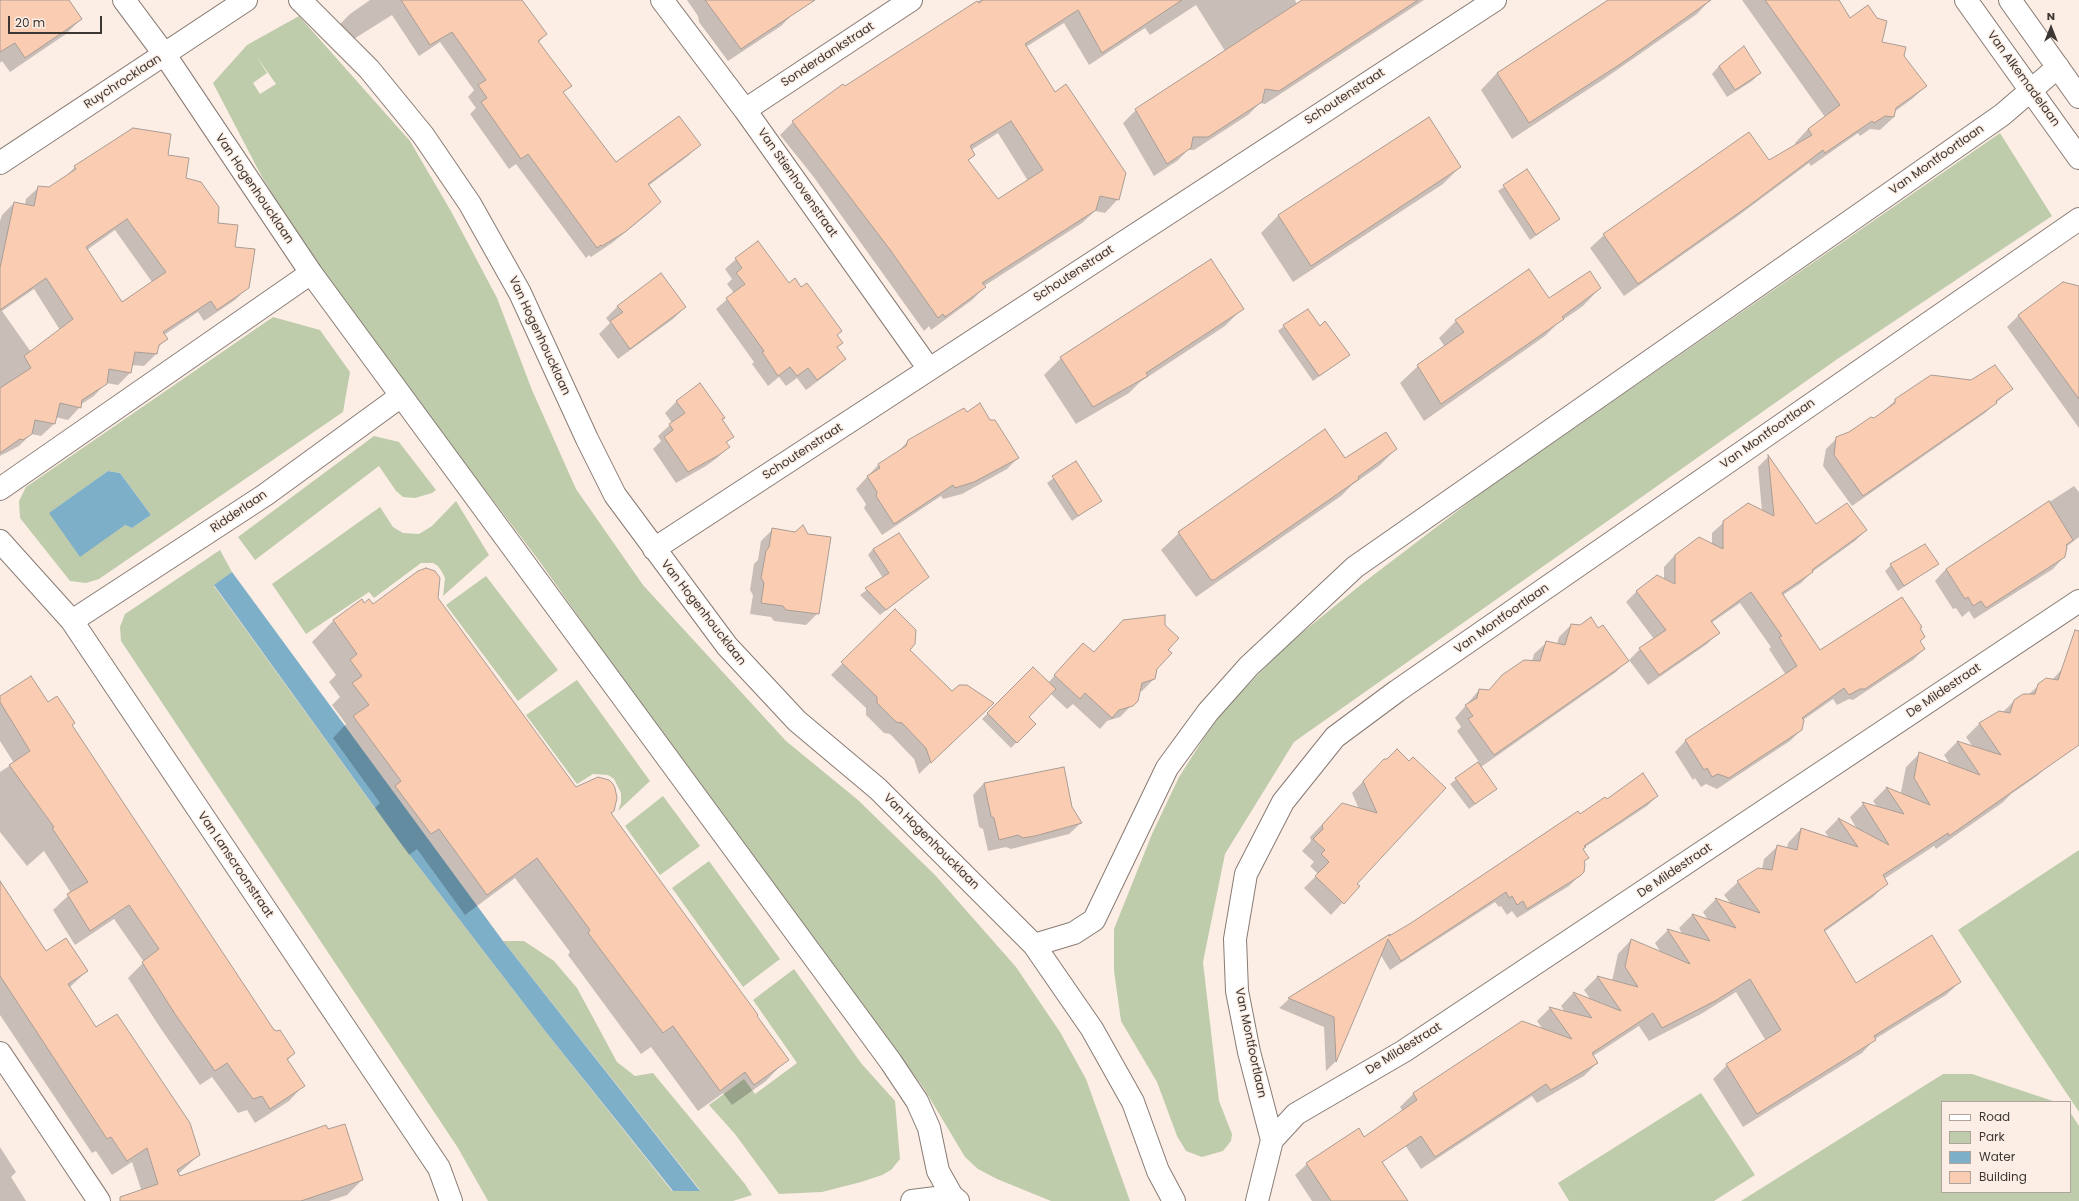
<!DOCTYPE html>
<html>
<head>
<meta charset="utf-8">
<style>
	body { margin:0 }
	#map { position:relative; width:2079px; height:1201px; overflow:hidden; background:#fceee5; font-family:Poppins,sans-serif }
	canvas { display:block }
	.legend { position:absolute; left:1941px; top:1101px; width:130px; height:92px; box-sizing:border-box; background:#fceee5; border:1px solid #b0a59e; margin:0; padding:5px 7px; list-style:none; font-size:12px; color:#3d3734 }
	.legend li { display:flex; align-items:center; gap:8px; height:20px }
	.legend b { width:20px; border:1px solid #b0a59e }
	.north { position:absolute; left:2031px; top:8px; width:40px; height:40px; -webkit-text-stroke:3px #fceee5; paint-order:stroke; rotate:0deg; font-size:11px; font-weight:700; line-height:16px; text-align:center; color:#3d3734 }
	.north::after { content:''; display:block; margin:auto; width:14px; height:18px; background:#3d3734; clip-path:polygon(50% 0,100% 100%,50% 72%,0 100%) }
	.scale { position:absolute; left:8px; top:16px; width:94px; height:18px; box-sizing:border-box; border:2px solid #3d3734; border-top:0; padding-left:5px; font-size:12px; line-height:14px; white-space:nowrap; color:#3d3734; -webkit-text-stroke:3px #fceee5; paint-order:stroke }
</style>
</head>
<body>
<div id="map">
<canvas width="2079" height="1201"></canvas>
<ul class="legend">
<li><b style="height:5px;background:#fff"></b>Road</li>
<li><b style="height:11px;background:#bfccac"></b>Park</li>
<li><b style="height:11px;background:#7eafc8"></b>Water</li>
<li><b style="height:11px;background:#facdb2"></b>Building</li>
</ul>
<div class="north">N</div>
<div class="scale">20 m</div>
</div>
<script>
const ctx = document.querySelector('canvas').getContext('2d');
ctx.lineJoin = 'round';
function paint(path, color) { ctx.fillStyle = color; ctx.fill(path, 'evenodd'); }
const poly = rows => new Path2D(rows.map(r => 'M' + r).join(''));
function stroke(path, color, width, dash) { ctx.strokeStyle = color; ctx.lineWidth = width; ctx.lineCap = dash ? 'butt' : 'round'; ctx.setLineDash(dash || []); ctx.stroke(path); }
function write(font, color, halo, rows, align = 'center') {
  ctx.font = font + ' Poppins,sans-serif'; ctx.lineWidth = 3; ctx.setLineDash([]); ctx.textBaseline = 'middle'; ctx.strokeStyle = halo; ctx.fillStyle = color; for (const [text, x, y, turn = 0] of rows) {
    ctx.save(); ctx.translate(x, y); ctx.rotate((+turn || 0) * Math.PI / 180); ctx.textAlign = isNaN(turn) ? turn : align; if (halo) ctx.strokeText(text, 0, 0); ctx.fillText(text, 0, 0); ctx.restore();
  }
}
const green = poly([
	[299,16,410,141,452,213,497,298,532,390,576,489,643,585,786,741,858,800,935,875,1016,967,1060,1032,1086,1079,1130,1201,1051,1201,997,1179,978,1169,965,1157,923,1087,681,762,540,562,360,325,295,232,262,177,213,83,247,45],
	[256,56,276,84,260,94,253,83,267,73],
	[2000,133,2052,216,1836,360,1294,742,1225,854,1203,962,1219,1101,1232,1134,1231,1141,1223,1151,1202,1157,1186,1151,1177,1136,1157,1082,1121,1021,1114,971,1114,929,1152,834,1179,777,1218,716,1287,645,1363,583,1485,490],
	[273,317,320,330,350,372,343,412,99,579,86,583,70,581,20,518,19,501,26,487],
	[108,471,120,473,151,515,132,528,125,525,50,513],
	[374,436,399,442,436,490,432,493,415,498,403,497,396,491,379,466,255,560,238,537],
	[456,501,489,555,443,596,445,578,442,572,438,566,433,563,421,563,374,598,369,592,306,634,272,584,380,507,393,527,403,533,419,534,432,526],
	[220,550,232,572,214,586,399,841,545,1031,672,1191,700,1190,503,941,524,941,554,961,577,988,617,1062,635,1076,653,1073,745,1184,752,1195,733,1201,488,1201,458,1148,121,641,120,627,125,614],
	[486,576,558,670,518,701,446,605],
	[577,680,650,781,618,811,621,803,621,793,614,779,608,775,593,774,577,784,526,715],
	[663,796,700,846,660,875,625,826],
	[2079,850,2079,1112,1958,930],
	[709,861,780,959,743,987,672,888],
	[794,969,861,1063,895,1101,900,1159,891,1170,882,1175,861,1182,822,1192,779,1194,735,1134,709,1105,744,1079,755,1094,797,1063,753,1000],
	[1943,1074,1972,1074,2056,1102,1942,1102,1942,1192,2070,1192,2070,1112,2079,1126,2079,1201,1741,1201],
	[1701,1093,1755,1175,1714,1201,1569,1201,1558,1183]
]);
const water = poly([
	[108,471,120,473,151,515,132,528,125,525,80,557,49,513],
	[232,572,503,941,700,1191,673,1191,545,1031,399,841,214,585]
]);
const shadow = poly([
	[0,0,69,0,69,2,81,19,66,34,10,72,2,61,0,63],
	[370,0,521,0,546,34,538,43,570,86,563,93,615,163,699,145,688,156,648,186,660,202,649,213,612,243,591,257,589,255,586,258,516,164,509,169,470,114,476,108,468,97,474,90,440,42,419,56,392,15,349,42,339,25,350,14],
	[687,0,815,0,791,16,781,26,728,61,699,22,698,16],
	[980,0,1295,0,1297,4,1303,0,1424,0,1265,104,1260,103,1248,115,1194,150,1188,150,1177,161,1154,176,1123,123,1136,110,1225,51,1196,5,1150,35,1145,28,1089,65,1064,23,1026,47,1118,199,1105,213,1095,211,1082,223,984,286,985,287,972,300,931,330,929,326,924,331,813,176,780,135,793,122],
	[998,133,1028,181,998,200,968,161,974,155,971,150],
	[1609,0,1710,0,1697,14,1604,79,1512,139,1481,90,1497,73],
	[1742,0,1795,0,1881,42,1903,57,1926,86,1912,99,1894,112,1894,117,1880,130,1870,129,1860,136,1858,133,1811,166,1809,163,1735,218,1624,296,1590,248,1604,235,1769,161,1796,145,1795,143,1808,129,1825,117],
	[1719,66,1760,73,1752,81,1727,97,1712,74],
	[1428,118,1460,167,1443,184,1293,282,1261,233,1278,216],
	[167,156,234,248,248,287,235,300,204,321,198,312,164,335,167,339,157,348,156,354,144,366,132,365,130,373,118,385,106,383,94,396,80,405,80,407,68,420,55,417,54,424,41,436,31,434,19,446,0,456,0,221,2,215,14,203,25,205,26,199,39,187,49,188,63,179,75,167],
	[115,230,152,282,121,303,87,250],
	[34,289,60,330,31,352,2,311],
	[1527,171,1559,219,1530,240,1498,191],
	[736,259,800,288,841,331,836,336,841,343,837,348,845,358,834,369,806,390,797,378,786,386,779,377,768,386,752,364,754,362,716,309,734,293,727,284,732,279,725,269],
	[1600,288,1583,306,1557,324,1545,336,1424,421,1400,383,1418,366,1445,347,1439,338,1456,321],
	[2079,296,2079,428,2007,327,2019,315],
	[618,306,685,307,673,319,618,359,599,334,610,323,606,318],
	[1242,309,1225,326,1140,382,1129,393,1076,424,1044,375,1061,358],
	[1284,326,1319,327,1349,355,1313,381,1278,331],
	[2011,389,1985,413,1852,506,1823,466,1826,449,1837,438,1874,419,1896,400],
	[677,401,724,418,721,420,732,437,726,443,728,447,717,458,706,466,676,483,653,449,661,441,658,436,672,423,665,413],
	[966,413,990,421,1018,458,1007,469,962,494,943,499,941,496,882,535,864,508,866,504,856,489,878,465,897,453,908,441],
	[1396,449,1379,466,1352,485,1341,496,1196,597,1161,550,1179,533,1345,460],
	[1768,457,1816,525,1866,530,1855,541,1812,572,1801,583,1783,595,1820,652,1918,629,1919,642,1924,649,1913,660,1853,700,1849,699,1837,705,1833,699,1803,720,1801,730,1790,741,1717,789,1706,784,1701,787,1695,778,1693,780,1675,752,1685,741,1786,675,1769,649,1771,647,1740,603,1711,623,1718,633,1707,644,1648,685,1629,660,1640,649,1654,639,1626,602,1637,591,1664,580,1664,567,1675,555,1712,545,1712,533,1724,522,1762,511,1758,467],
	[1075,462,1100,501,1072,521,1047,483],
	[2074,486,2079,492,2079,537,2066,547,2064,557,2053,569,1974,619,1969,611,1962,617,1956,608,1953,609,1935,581,1946,569],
	[773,529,795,533,818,613,806,625,774,621,771,617,750,614,753,595,750,590,754,564,758,560,761,541],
	[1924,545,1937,564,1898,591,1885,571,1891,565],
	[873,549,928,577,880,615,860,595,883,578,868,555],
	[437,598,575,789,610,813,787,1059,766,1081,732,1105,723,1093,698,1111,651,1047,641,1054,568,955,570,952,515,878,465,915,417,849,409,855,375,808,380,803,333,738,346,724,332,705,340,697,329,682,336,675,312,642,333,621,361,600,364,604,373,605],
	[895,610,908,650,952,692,981,714,919,774,914,759,890,734,884,733,866,715,866,708,831,675],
	[1123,621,1166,650,1156,668,1154,679,1142,691,1139,691,1137,700,1120,717,1107,721,1100,729,1073,704,1067,709,1051,694,1027,717,1035,724,1011,748,982,719,1033,668,1048,683,1072,656,1093,653],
	[1571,625,1598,629,1627,661,1616,672,1481,767,1496,789,1469,809,1450,784,1479,762,1457,731,1461,727,1455,718,1479,690,1488,691,1532,662,1534,654,1546,643,1557,644,1559,637],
	[2079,660,2079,733,2051,763,2037,776,2011,794,2002,803,1936,849,1934,846,1884,879,1887,883,1873,897,1824,932,1855,985,1960,982,1946,995,1875,1039,1862,1053,1743,1127,1713,1079,1727,1065,1766,1041,1736,992,1701,1014,1649,1041,1639,1026,1593,1056,1597,1063,1584,1076,1537,1103,1532,1096,1421,1169,1391,1124,1403,1112,1400,1107,1413,1094,1522,1022,1543,1029,1537,1021,1550,1008,1565,1012,1561,1006,1573,993,1591,1000,1584,990,1597,977,1612,981,1618,954,1631,940,1661,953,1655,943,1668,930,1683,935,1679,928,1692,915,1708,920,1703,912,1716,899,1731,904,1724,895,1738,882,1762,869,1764,859,1778,846,1787,848,1788,843,1801,829,1830,839,1825,832,1838,819,1857,829,1850,817,1863,804,1878,808,1873,801,1886,788,1902,794,1901,792,1906,767,1919,754,1951,766,1944,755,1957,742,1973,747,1966,737,1979,724,1999,712,2003,712,2015,700,2028,695,2039,685,2052,680,2062,669],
	[0,698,48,703,74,723,71,726,274,1031,294,1053,287,1061,303,1086,289,1101,255,1123,247,1110,238,1113,212,1077,200,1085,161,1029,128,978,144,962,114,919,75,945,53,910,71,893,44,851,27,866,0,832,0,772,14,763,0,741],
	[1409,762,1355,884,1358,886,1331,915,1304,888,1318,874,1310,866,1314,862,1302,851,1311,841,1310,837,1330,816,1359,809,1352,793,1372,772],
	[984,783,1072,808,1081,823,1069,834,1011,849,1006,847,988,851,983,829,979,827,973,795],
	[1657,796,1647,806,1582,849,1588,858,1583,862,1583,872,1569,886,1517,918,1512,911,1507,915,1501,906,1499,907,1495,902,1390,970,1380,954,1335,1062,1326,1071,1324,1027,1279,1008,1289,999,1388,936,1387,938,1412,924,1580,815,1606,801],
	[0,881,46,953,87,971,69,988,96,1028,199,1155,178,1174,180,1177,362,1180,347,1195,329,1201,145,1201,132,1162,112,1175,96,1151,92,1153,0,1015],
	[1366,1137,1407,1201,1312,1201,1295,1175,1307,1164],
	[0,1147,16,1172,11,1177,26,1201,0,1201]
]);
const building = poly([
	[0,0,69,0,82,19,25,58,15,43,0,52,0,0],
	[401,0,522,0,547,34,538,41,572,86,563,92,616,162,679,116,701,145,648,184,661,202,625,232,602,246,601,245,597,248,528,154,521,159,481,102,487,98,478,85,486,80,452,32,430,45,401,0],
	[705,0,815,0,741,49,705,0],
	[983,0,1182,0,1102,53,1078,10,1025,44,1055,92,1066,84,1126,173,1119,200,1100,196,1096,210,982,283,986,287,945,317,943,314,938,318,891,251,792,121,843,84,845,86,977,1,979,3,983,0],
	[1011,121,1043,170,998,199,968,160,975,155,970,146,1011,121],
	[1302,0,1418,0,1279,91,1265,89,1262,102,1208,137,1193,137,1191,148,1167,164,1135,109,1302,0],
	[1608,0,1711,0,1622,63,1529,123,1497,73,1608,0],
	[1765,0,1839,0,1850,18,1868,5,1877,18,1887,21,1882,42,1906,47,1904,56,1927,86,1896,108,1894,117,1885,116,1874,123,1872,121,1825,153,1823,150,1750,205,1638,284,1603,234,1749,132,1769,160,1812,135,1808,129,1840,105,1765,0],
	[1744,46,1761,73,1735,90,1719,66,1744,46],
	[1429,117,1461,167,1311,266,1278,215,1429,117],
	[133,128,171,134,168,155,189,158,186,178,201,182,219,207,218,223,238,225,235,247,255,249,249,288,217,310,211,301,163,332,168,339,159,345,157,354,135,352,131,373,109,369,107,384,82,400,81,408,60,403,55,424,35,420,32,434,23,440,20,439,0,453,0,388,31,368,24,356,73,319,46,278,0,310,0,268,14,202,34,206,38,186,49,187,76,169,74,166,133,128],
	[127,219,166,272,122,302,86,247,127,219],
	[1527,169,1560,219,1536,235,1503,185,1527,169],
	[758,241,789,283,795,278,801,287,807,283,842,331,837,335,843,343,837,347,846,359,817,380,808,368,797,376,790,367,778,376,762,352,764,351,726,298,745,284,736,273,742,268,735,258,758,241],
	[1211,259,1244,309,1146,373,1148,376,1093,407,1060,357,1211,259],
	[1529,269,1549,298,1590,271,1601,288,1562,317,1564,319,1441,404,1417,365,1464,332,1455,320,1529,269],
	[661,273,686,307,630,349,610,321,623,312,617,306,661,273],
	[2063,282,2079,286,2079,399,2018,315,2063,282],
	[1308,309,1320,326,1325,321,1350,355,1319,376,1283,325,1308,309],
	[1995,365,2013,389,1996,401,1997,403,1863,496,1834,455,1836,437,1849,432,1871,417,1874,418,1895,403,1895,399,1931,375,1971,380,1995,365],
	[700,383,725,418,722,419,734,437,726,442,730,447,719,455,688,472,664,437,673,430,669,424,685,413,676,401,700,383],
	[980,403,990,420,995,420,1019,458,974,482,955,488,953,485,894,524,876,496,877,492,867,476,880,468,878,464,906,446,908,440,964,408,967,412,980,403],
	[1325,429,1345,458,1386,432,1397,449,1358,477,1359,479,1214,580,1211,580,1178,532,1325,429],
	[1768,455,1816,524,1847,503,1867,530,1812,570,1813,572,1782,593,1820,650,1902,597,1922,627,1920,628,1925,637,1920,641,1925,649,1865,689,1860,689,1849,695,1844,688,1802,718,1804,720,1802,730,1729,778,1718,774,1712,777,1707,768,1704,770,1685,740,1797,666,1779,637,1782,636,1751,592,1711,621,1720,633,1659,675,1639,648,1666,630,1636,591,1657,575,1675,584,1675,555,1699,537,1723,549,1723,521,1748,503,1774,516,1768,455],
	[1076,461,1102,501,1078,516,1052,476,1076,461],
	[2049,501,2073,540,2066,545,2067,547,2065,557,1986,608,1981,601,1973,606,1968,597,1965,599,1946,569,2049,501],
	[803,525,808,534,831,537,819,614,786,610,783,606,761,603,764,583,761,578,766,551,769,547,772,528,795,532,803,525],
	[899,533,929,577,886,610,865,588,889,573,873,549,899,533],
	[1925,544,1939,564,1904,586,1890,564,1925,544],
	[426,568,435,571,440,578,438,598,576,787,598,777,609,780,613,784,615,788,617,798,614,811,611,813,758,1015,757,1016,789,1060,754,1085,745,1072,720,1091,673,1026,663,1033,588,933,590,930,537,858,487,895,439,829,431,834,395,786,401,781,353,716,369,705,352,683,362,676,350,660,357,654,333,620,362,599,364,603,369,599,373,604,418,571,426,568],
	[895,609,916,630,915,644,910,650,952,691,959,685,967,685,994,703,931,763,926,748,902,723,896,722,877,703,877,697,841,662,895,609],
	[1165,615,1165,625,1179,638,1168,650,1172,653,1157,669,1155,679,1142,683,1138,701,1133,706,1119,710,1112,718,1085,693,1080,699,1054,675,1083,643,1094,652,1123,620,1165,615],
	[1591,617,1598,628,1603,625,1629,661,1494,755,1468,719,1473,716,1465,705,1477,698,1479,689,1489,690,1502,675,1524,660,1540,661,1546,641,1565,645,1571,624,1580,625,1591,617],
	[2075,630,2079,631,2079,745,1949,836,1948,833,1883,875,1888,884,1824,930,1856,983,1932,935,1961,982,1874,1036,1876,1040,1757,1114,1726,1064,1781,1030,1750,979,1715,1001,1662,1028,1653,1013,1592,1053,1598,1063,1551,1090,1546,1084,1435,1157,1421,1136,1382,1162,1408,1201,1331,1201,1306,1163,1359,1128,1364,1137,1417,1100,1413,1093,1522,1021,1572,1039,1549,1007,1592,1018,1573,992,1621,1011,1597,976,1638,987,1625,967,1631,939,1690,964,1667,929,1710,941,1692,914,1736,928,1715,898,1760,913,1737,881,1758,868,1772,870,1777,845,1797,850,1801,828,1858,847,1838,818,1889,845,1862,802,1904,814,1886,787,1930,805,1914,778,1919,752,1980,775,1957,741,2001,755,1979,723,1999,711,2010,713,2014,700,2023,694,2035,694,2038,684,2046,678,2058,680,2075,630],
	[1033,667,1056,689,1029,717,1036,724,1017,743,987,713,1033,667],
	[31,676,48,702,57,696,75,723,72,725,105,775,274,1030,277,1031,280,1030,295,1053,287,1059,305,1086,270,1109,262,1096,253,1099,227,1063,215,1071,175,1014,142,962,159,949,129,905,90,931,67,894,88,882,52,828,54,827,9,765,30,751,0,702,0,696,31,676],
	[1397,749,1409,761,1413,757,1446,788,1357,884,1360,886,1344,904,1315,876,1329,862,1321,854,1325,850,1313,839,1323,829,1322,825,1342,803,1377,813,1363,781,1384,759,1387,759,1397,749],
	[1478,762,1497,789,1475,804,1455,778,1478,762],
	[1064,767,1072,807,1082,823,1035,836,1023,838,1018,835,999,840,994,818,991,816,984,783,1064,767],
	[1643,773,1658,796,1584,846,1586,847,1583,849,1589,858,1584,861,1585,864,1584,872,1580,876,1527,909,1523,901,1517,905,1512,896,1509,898,1506,892,1401,961,1388,939,1336,1062,1334,1017,1288,998,1390,934,1389,936,1411,923,1578,811,1580,814,1605,797,1607,799,1643,773],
	[0,881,46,951,66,938,88,971,68,984,96,1027,117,1014,190,1123,200,1155,177,1170,180,1176,326,1125,328,1129,345,1124,363,1180,301,1201,120,1201,120,1197,158,1184,147,1148,127,1161,111,1137,107,1139,0,976,0,881]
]);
const street = poly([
	[124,0,165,55,311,273,891,1062,917,1101,929,1128,938,1171,952,1196,958,1201],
	[300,0,369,69,423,135,470,204,520,293,587,439,615,495,727,646,797,721,878,789,1034,945,1092,1029,1133,1102,1158,1171,1174,1201],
	[662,0,745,110,929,369],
	[745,110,911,0],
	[0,163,246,0],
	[0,489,311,273],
	[0,541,72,621,439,1168,451,1201],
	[654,549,1495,0],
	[72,621,265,495,401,396],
	[1034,945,1074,933,1094,920,1167,768,1208,712,1249,666,1355,567,2002,115,2058,67],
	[0,1053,99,1201],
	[1272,1140,1296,1114,1404,1051,2079,601],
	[912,1201,952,1196],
	[1257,1201,1272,1140,1249,1052,1237,991,1235,939,1246,874,1283,802,1335,737,1397,691,2079,219]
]);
const secondary = poly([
	[1966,0,2079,158],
	[2010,0,2079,97]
]);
const streetNames = [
	["Sonderdankstraat",828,55,-33],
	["Van Alkemadelaan",2023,79,54],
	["Ruychrocklaan",123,82,-33],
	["Schoutenstraat",1345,97,-33],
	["Van Montfoortlaan",1937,160,-35],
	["Van Stienhovenstraat",797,183,55],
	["Van Hogenhoucklaan",254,189,56],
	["Schoutenstraat",1074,274,-33],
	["Van Hogenhoucklaan",539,336,65],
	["Van Montfoortlaan",1768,434,-35],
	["Schoutenstraat",803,452,-33],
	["Ridderlaan",239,512,-34],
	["Van Hogenhoucklaan",703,613,52],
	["Van Montfoortlaan",1502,619,-35],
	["De Mildestraat",1944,691,-34],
	["Van Hogenhoucklaan",931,842,45],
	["Van Lanscroonstraat",235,865,56],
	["De Mildestraat",1675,871,-34],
	["Van Montfoortlaan",1250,1043,78],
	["De Mildestraat",1404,1049,-32]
];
paint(green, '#bfccac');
paint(water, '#7eafc8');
paint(shadow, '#0003');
paint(building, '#facdb2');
stroke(building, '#a99c94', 1);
stroke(street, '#887b74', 24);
stroke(secondary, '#887b74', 24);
stroke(street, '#fff', 22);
stroke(secondary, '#fff', 22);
write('12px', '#3d3734', '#fceee5', streetNames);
</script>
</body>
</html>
